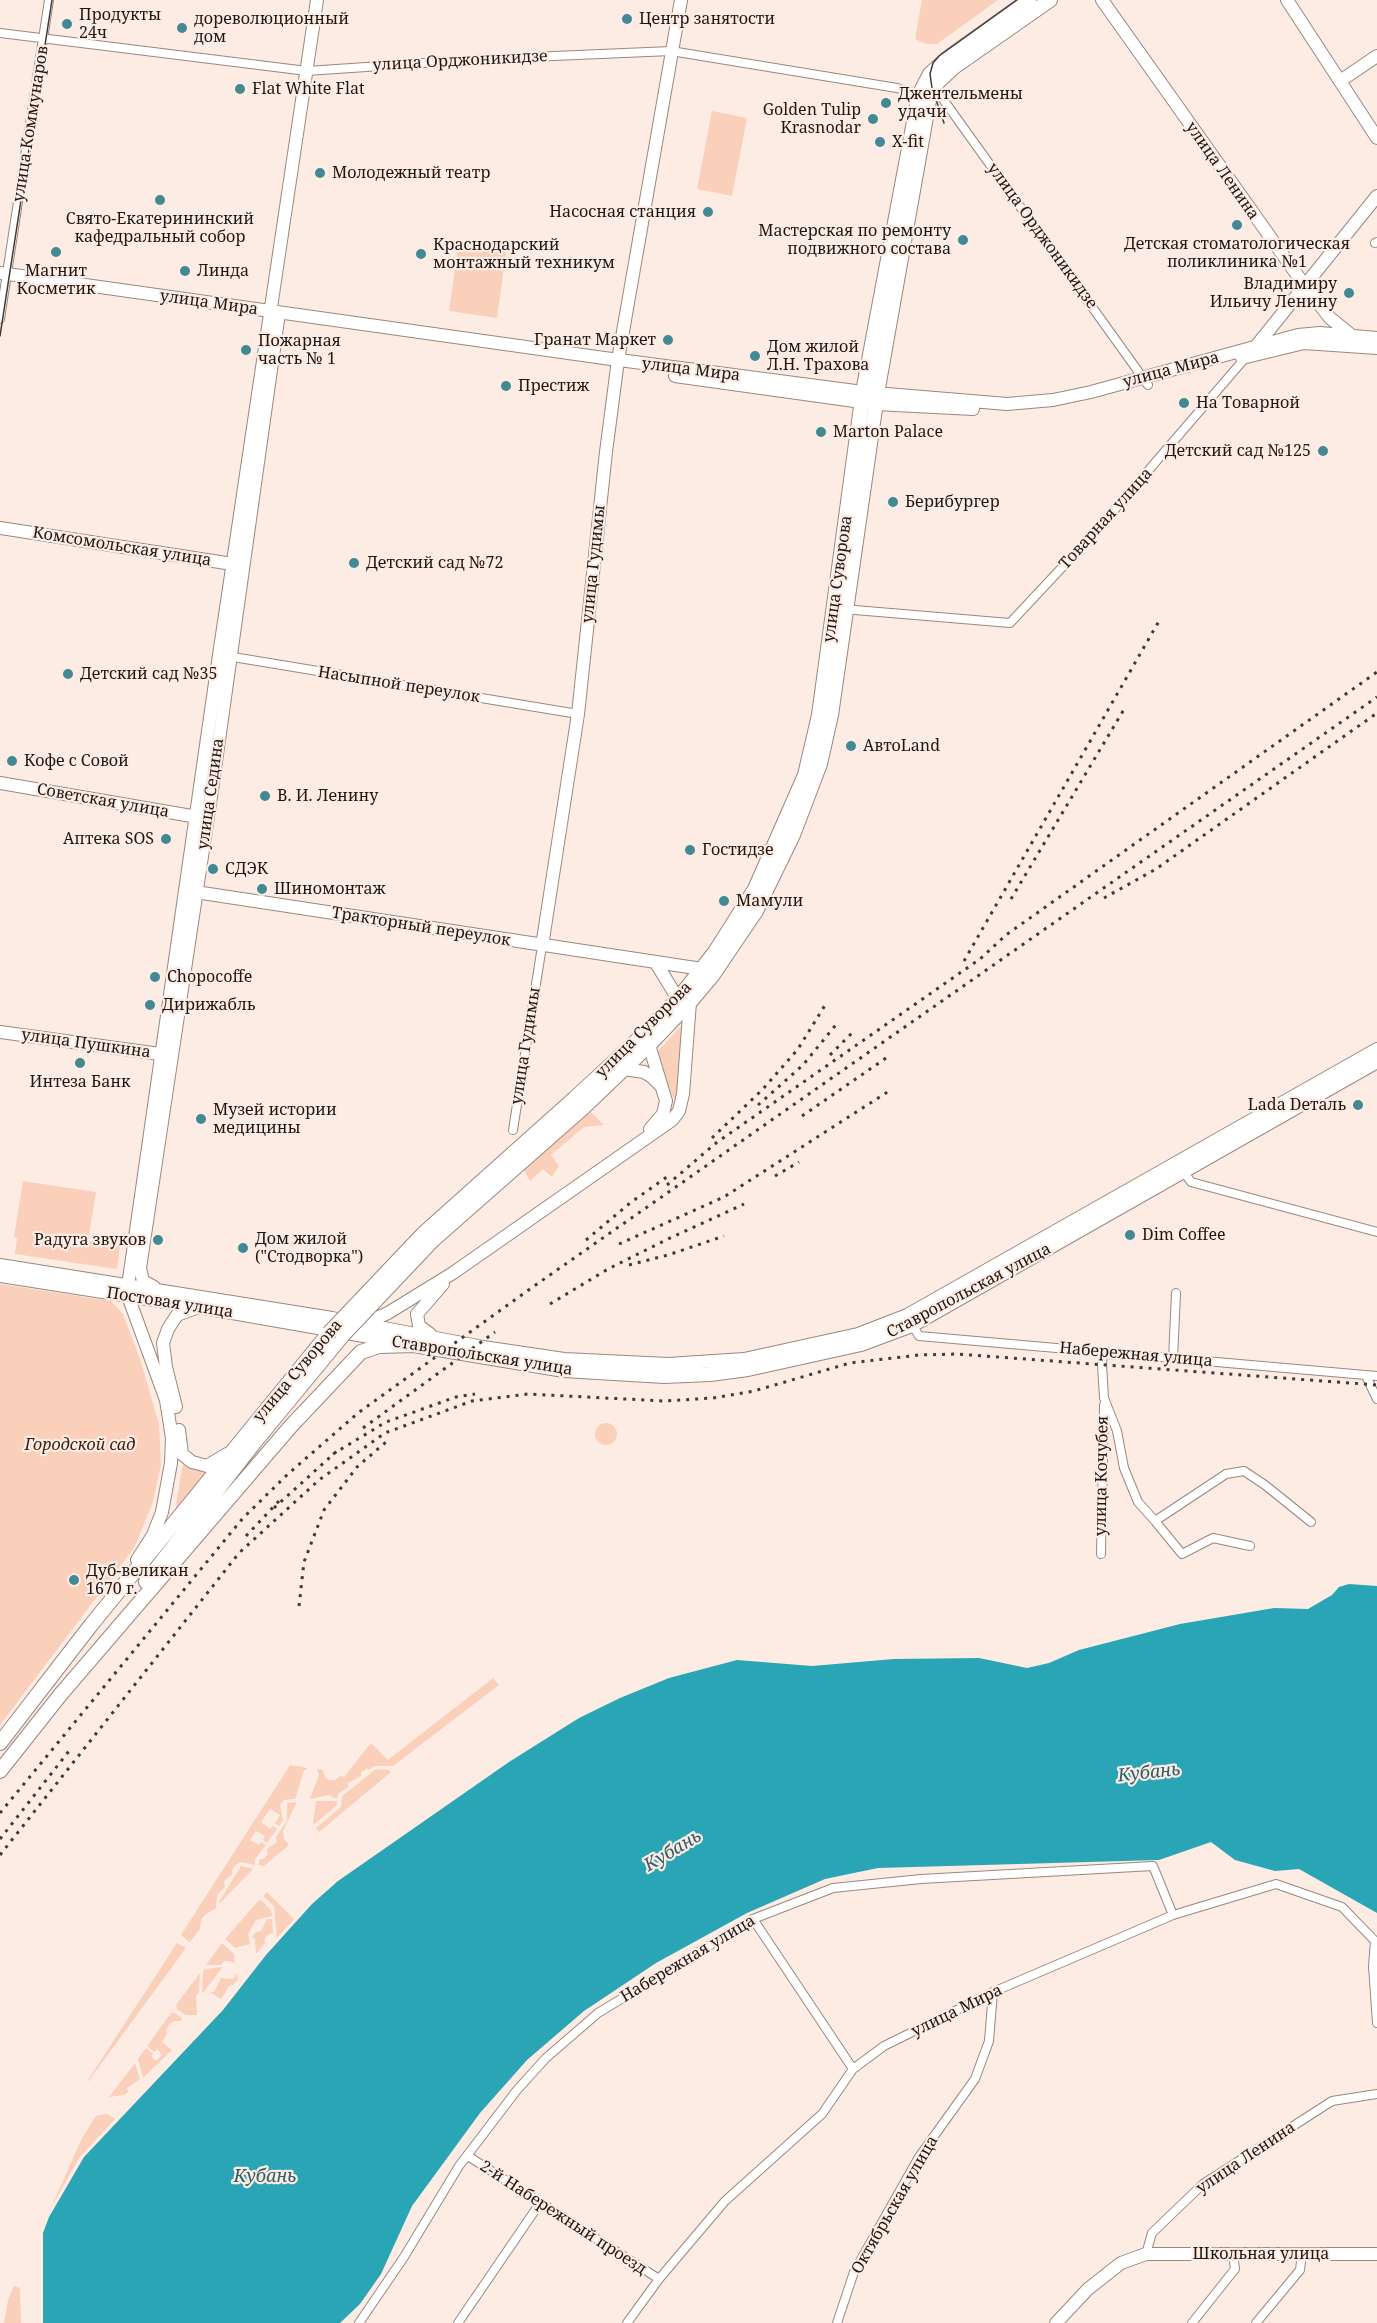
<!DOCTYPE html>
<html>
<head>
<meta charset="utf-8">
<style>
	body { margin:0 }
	canvas { display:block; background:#fcece4 }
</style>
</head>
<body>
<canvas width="1377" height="2323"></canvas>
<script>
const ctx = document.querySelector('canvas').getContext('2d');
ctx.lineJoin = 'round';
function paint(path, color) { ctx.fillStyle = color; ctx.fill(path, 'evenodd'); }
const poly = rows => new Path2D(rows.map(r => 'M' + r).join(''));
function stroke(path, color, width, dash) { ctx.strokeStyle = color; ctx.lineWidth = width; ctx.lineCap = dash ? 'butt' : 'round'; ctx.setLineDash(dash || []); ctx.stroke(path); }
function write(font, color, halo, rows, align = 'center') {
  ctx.font = font + ' "Noto Serif",serif'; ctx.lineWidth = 4.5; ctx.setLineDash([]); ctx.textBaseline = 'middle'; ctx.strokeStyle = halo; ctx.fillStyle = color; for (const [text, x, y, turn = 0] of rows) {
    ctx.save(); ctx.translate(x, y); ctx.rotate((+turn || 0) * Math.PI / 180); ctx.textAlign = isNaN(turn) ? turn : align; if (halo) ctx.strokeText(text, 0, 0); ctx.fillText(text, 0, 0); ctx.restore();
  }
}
const green = poly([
	[922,0,998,0,937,44,926,44,915,39],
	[712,111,747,118,732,196,697,189],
	[459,240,507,247,497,318,449,311],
	[681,1026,680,1071,676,1099,673,1097,668,1085,658,1051],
	[591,1112,604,1125,584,1127,551,1155,559,1166,552,1177,543,1169,530,1181,524,1170],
	[23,1181,96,1192,88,1241,120,1246,117,1269,15,1254,17,1238,14,1237],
	[0,1284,111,1301,123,1314,140,1359,159,1424,161,1465,152,1505,134,1548,0,1725],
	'595 1434a11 11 0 1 1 22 0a11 11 0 1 1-22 0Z',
	[183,1462,209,1470,175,1513],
	[493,1678,499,1685,393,1766,374,1766,370,1769,366,1769,361,1773,361,1776,348,1783,348,1787,338,1794,337,1798,333,1798,330,1795,310,1799,319,1775,317,1769,323,1770,325,1777,329,1780,335,1780,340,1776,344,1777,371,1743,388,1760],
	[290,1765,307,1768,307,1770,304,1770,295,1799,284,1800,280,1805,283,1820,279,1826,275,1823,280,1815,270,1809,261,1822,270,1829,273,1826,277,1829,267,1843,263,1840,265,1836,256,1831,250,1840,259,1845,261,1842,266,1845,255,1859,255,1865,240,1862,235,1866,232,1870,232,1875,227,1878,224,1882,225,1887,217,1895,216,1908,205,1915,201,1920,200,1929,190,1942,181,1935],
	[376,1769,389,1770,391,1772,319,1832,316,1828,341,1807,342,1796],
	[316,1801,337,1801,337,1805,313,1825],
	[297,1802,283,1831,284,1839,289,1845,264,1866,258,1865,260,1859,264,1859,268,1854,267,1849,277,1842,276,1837,287,1821,287,1803],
	[241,1866,253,1869,219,1904,219,1902],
	[267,1892,294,1919,277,1938,274,1906,263,1896],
	[260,1899,271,1910,272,1916,256,1920,248,1934,250,1944,235,1948,225,1939],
	[267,1919,272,1919,273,1933,269,1934,265,1939,265,1943,256,1954,255,1939,252,1937,256,1932,261,1931],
	[177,1943,186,1948,87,2083,88,2080],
	[222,1943,234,1954,235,1963,229,1961,224,1961,221,1965,206,1965],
	[223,1967,202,1994,203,1972,205,1969],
	[200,1973,199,1993,196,1995,197,2015,186,2015,177,2009,176,2005],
	[237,1974,238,1979,233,1985,229,1986,221,1999,210,1992,214,1992,221,1978,233,1979],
	[171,2013,174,2013,182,2018,181,2021,174,2021,169,2025,166,2030,167,2034,162,2042,172,2050,143,2078,138,2059,146,2048,153,2054,151,2056,156,2061,162,2055,157,2049,154,2052,147,2046],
	[135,2063,140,2079,127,2088,128,2092,124,2095,109,2097],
	[107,2114,115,2119,79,2158,51,2208,81,2140,96,2116],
	[14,2286,20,2288,21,2323,4,2323,8,2300]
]);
const water = poly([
	[1349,1584,1377,1586,1377,1913,1299,1869,1275,1871,1235,1860,1211,1842,1159,1860,878,1868,825,1879,747,1913,656,1963,584,2011,527,2060,480,2113,412,2206,381,2274,360,2304,340,2323,43,2323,43,2233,49,2217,84,2157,223,2010,266,1955,312,1904,338,1881,509,1762,579,1718,620,1698,669,1678,737,1660,812,1666,894,1659,979,1658,1027,1668,1049,1663,1079,1650,1180,1624,1274,1608,1308,1609,1332,1595,1339,1587]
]);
const street = poly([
	[0,33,307,71,484,59,671,51,897,88,919,95],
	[935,88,1148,385],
	[1375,243,1377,242],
	[0,319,49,0],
	[843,609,1010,623,1098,529,1246,357],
	[227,656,578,714],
	[513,1130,542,946],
	[1181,1168,1191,1182,1377,1232],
	[911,1323,919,1336,1377,1376],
	[1103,1351,1102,1365,1104,1398,1117,1431,1124,1468,1138,1502,1155,1521,1226,1474,1244,1471,1265,1485,1311,1522],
	[1173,1359,1176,1293],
	[1366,1376,1377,1399],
	[1155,1521,1182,1554,1213,1538,1250,1546],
	[1101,1554,1104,1405],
	[753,1919,853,2069],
	[468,2156,659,2279],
	[1146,2254,1152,2233,1203,2184,1332,2101,1377,2094],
	[359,2323,404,2257,459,2166,517,2090,546,2058,598,2013,753,1919,833,1888,921,1879,1153,1866,1173,1915],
	[458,2323,540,2203],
	[627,2323,659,2279,725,2201,822,2114,853,2069,884,2046,993,1992,1173,1915,1276,1884,1342,1907,1375,1941,1373,1966,1377,2023],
	[837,2323,854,2272,919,2157,975,2079,989,2041,993,1992],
	[1192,2323,1235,2269,1233,2254],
	[1256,2323,1300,2270,1302,2253]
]);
const secondary = poly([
	[1102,0,1305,286,1330,318,1351,335],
	[1287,0,1377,138],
	[1340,81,1377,56],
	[0,273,604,358,863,392,1007,404,1053,400,1091,392,1298,335,1320,333,1377,338],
	[1257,345,1377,196],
	[1242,358,1304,343,1377,348],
	[675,376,876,404,973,409],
	[0,528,239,565],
	[0,783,203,818],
	[189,891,702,969],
	[542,946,578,714,606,452,618,360,681,0],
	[656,963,678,999],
	[0,1032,167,1055],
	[647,1038,666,1101,663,1114,650,1129],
	[624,1069,644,1072,652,1077,661,1086],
	[0,1265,332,1318,483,1347,564,1359,668,1364,744,1359,858,1334,907,1315,1377,1049],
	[0,1276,198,1307,398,1342],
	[154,1287,143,1281,140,1268,212,790,279,313],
	[365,1323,388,1313,453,1273,672,1120,679,1111,683,1094,690,1002],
	[430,1334,419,1326,417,1314,443,1284],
	[176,1407,166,1367,163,1343,168,1329,177,1315,196,1308],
	[179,1430,182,1454,192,1462,207,1466,227,1454],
	[137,1560,153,1535,162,1512,171,1463,172,1438,166,1400,128,1296,128,1286,219,655,317,0],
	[1056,2323,1088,2289,1121,2263,1146,2254,1377,2254]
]);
const primary = poly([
	[575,1098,646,1032,678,999,715,952,755,889,805,775,819,715,863,392,919,95,930,74,949,57,1029,0],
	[583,1108,649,1045,690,1002,712,976,756,911,793,835,820,764,831,715,878,388,929,100,937,83,954,67,1050,0],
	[146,1582,254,1443,343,1335],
	[0,1743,91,1625,329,1333],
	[0,1771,61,1694,291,1426,361,1352,379,1346,414,1345,564,1370,664,1376,710,1374,748,1369,861,1344,912,1325,1377,1061]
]);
const tram = poly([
	[944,123,932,88,930,74,933,63,939,56,1017,0],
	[0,336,52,0]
]);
const rail = poly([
	[1104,898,1156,869,1377,713],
	[1011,899,1126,706],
	[964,961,1159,621],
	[830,1055,852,1033],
	[758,1105,803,1065,839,1021],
	[802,1116,889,1056],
	[712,1138,763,1089,798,1049,827,1002],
	[775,1176,799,1162],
	[667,1185,716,1143,980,959,1006,935,1377,672],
	[586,1240,630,1203,671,1174],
	[619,1244,724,1197,889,1091],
	[629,1265,668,1255,724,1236],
	[550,1304,608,1269,668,1239,744,1204],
	[363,1428,495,1332],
	[333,1454,386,1422,456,1397,475,1394],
	[274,1508,338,1450],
	[246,1536,279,1501],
	[299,1606,304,1562,324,1510,357,1467,386,1442],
	[0,1813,243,1518,288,1474,358,1413,527,1291,1377,697],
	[0,1839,69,1751],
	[0,1855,239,1553,319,1480,385,1433,472,1401,528,1394,664,1401,713,1398,754,1391,850,1363,919,1355,957,1354,1377,1385]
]);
const primaryBridge = poly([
	[329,1333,423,1234,575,1098],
	[343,1335,433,1240,583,1108]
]);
const markers = [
	[627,19,6,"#428993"],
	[67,24,6,"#428993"],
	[182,28,6,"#428993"],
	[240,89,6,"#428993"],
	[886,103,6,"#428993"],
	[873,119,6,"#428993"],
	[880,142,6,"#428993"],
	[320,173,6,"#428993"],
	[160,200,6,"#428993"],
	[708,212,6,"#428993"],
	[1237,225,6,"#428993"],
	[963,240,6,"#428993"],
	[56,252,6,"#428993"],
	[421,254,6,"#428993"],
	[185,271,6,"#428993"],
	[1349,293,6,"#428993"],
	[668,340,6,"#428993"],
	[246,350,6,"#428993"],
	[755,356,6,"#428993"],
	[506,386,6,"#428993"],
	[1184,403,6,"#428993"],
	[821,432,6,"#428993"],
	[1323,451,6,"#428993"],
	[893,502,6,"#428993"],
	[354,563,6,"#428993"],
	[68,674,6,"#428993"],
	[851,746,6,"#428993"],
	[12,761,6,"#428993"],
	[265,796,6,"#428993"],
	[166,839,6,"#428993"],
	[690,850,6,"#428993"],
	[213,869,6,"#428993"],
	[262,889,6,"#428993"],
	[724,901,6,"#428993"],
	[155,977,6,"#428993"],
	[150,1005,6,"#428993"],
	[80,1063,6,"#428993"],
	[1358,1105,6,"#428993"],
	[201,1119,6,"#428993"],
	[1130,1235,6,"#428993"],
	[158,1240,6,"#428993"],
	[243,1248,6,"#428993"],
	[74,1580,6,"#428993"]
];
const poiNames = [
	["Продукты",79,15],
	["24ч",79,33],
	["дореволюционный",194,19],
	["дом",194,37],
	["Центр занятости",639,19],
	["Flat White Flat",252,89],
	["Джентельмены",898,94],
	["удачи",898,112],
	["Golden Tulip",861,110,"right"],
	["Krasnodar",861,128,"right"],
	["X-fit",892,142],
	["Молодежный театр",332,173],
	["Насосная станция",696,212,"right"],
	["Свято-Екатерининский",160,219,"center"],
	["кафедральный собор",160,237,"center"],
	["Мастерская по ремонту",951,231,"right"],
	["подвижного состава",951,249,"right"],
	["Детская стоматологическая",1237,244,"center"],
	["поликлиника №1",1237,262,"center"],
	["Краснодарский",433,245],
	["монтажный техникум",433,263],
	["Магнит",56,271,"center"],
	["Косметик",56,289,"center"],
	["Линда",197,271],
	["Владимиру",1337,284,"right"],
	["Ильичу Ленину",1337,302,"right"],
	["Гранат Маркет",656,340,"right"],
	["Пожарная",258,341],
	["часть № 1",258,359],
	["Дом жилой",767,347],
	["Л.Н. Трахова",767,365],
	["Престиж",518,386],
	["На Товарной",1196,403],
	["Marton Palace",833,432],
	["Детский сад №125",1311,451,"right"],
	["Берибургер",905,502],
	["Детский сад №72",366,563],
	["Детский сад №35",80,674],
	["АвтоLand",863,746],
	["Кофе с Совой",24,761],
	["В. И. Ленину",277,796],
	["Аптека SOS",154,839,"right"],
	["Гостидзе",702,850],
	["СДЭК",225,869],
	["Шиномонтаж",274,889],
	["Мамули",736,901],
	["Chopocoffe",167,977],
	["Дирижабль",162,1005],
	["Интеза Банк",80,1082,"center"],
	["Lada Dеталь",1346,1105,"right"],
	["Музей истории",213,1110],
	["медицины",213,1128],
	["Dim Coffee",1142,1235],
	["Дом жилой",255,1239],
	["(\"Стодворка\")",255,1257],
	["Радуга звуков",146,1240,"right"],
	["Дуб-великан",86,1571],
	["1670 г.",86,1589]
];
const streetNames = [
	["улица Орджоникидзе",460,61,-3],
	["улица Коммунаров",31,124,-81],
	["улица Ленина",1222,171,55],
	["улица Орджоникидзе",1042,236,54],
	["улица Мира",209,303,8],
	["улица Мира",691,370,7],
	["улица Мира",1171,370,-15],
	["Товарная улица",1106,519,-48],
	["Комсомольская улица",122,547,9],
	["улица Гудимы",594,564,-84],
	["улица Суворова",838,579,-82],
	["Насыпной переулок",399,685,9],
	["улица Седина",211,794,-82],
	["Советская улица",103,801,10],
	["Тракторный переулок",421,927,9],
	["улица Суворова",644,1030,-45],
	["улица Пушкина",86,1044,8],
	["улица Гудимы",526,1046,-81],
	["Ставропольская улица",969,1291,-28],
	["Постовая улица",170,1303,9],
	["Набережная улица",1136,1355,5],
	["Ставропольская улица",482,1356,9],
	["улица Суворова",298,1371,-50],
	["улица Кочубея",1102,1476,-89],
	["Набережная улица",688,1959,-31],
	["улица Мира",957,2011,-26],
	["улица Ленина",1246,2158,-34],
	["Октябрьская улица",895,2205,-60],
	["2-й Набережный проезд",563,2218,33],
	["Школьная улица",1261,2254]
];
const parkNames = [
	["Городской сад",80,1445]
];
const waterNames = [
	["Кубань",1149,1773,-6],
	["Кубань",673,1851,-31],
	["Кубань",265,2177]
];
paint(green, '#fad0ba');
paint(water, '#2aa5b5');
stroke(street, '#99887e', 10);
stroke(secondary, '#99887e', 14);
stroke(primary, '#99887e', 16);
stroke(street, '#fff', 8);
stroke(secondary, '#fff', 12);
stroke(primary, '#fff', 14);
stroke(tram, '#433a36', 1.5);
stroke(rail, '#433a36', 3, [3, 6]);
stroke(primaryBridge, '#99887e', 16, []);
stroke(primaryBridge, '#fff', 14);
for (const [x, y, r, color] of markers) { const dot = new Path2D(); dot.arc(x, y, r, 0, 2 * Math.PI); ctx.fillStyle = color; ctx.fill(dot); stroke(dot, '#fcece4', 2); }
write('16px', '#1e1714', '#fcece4', poiNames, 'left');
write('16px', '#1e1714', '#fcece4', streetNames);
write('italic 16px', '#3e200f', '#fcece4', parkNames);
write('italic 18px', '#2e5f66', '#fcece4', waterNames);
</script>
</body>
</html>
